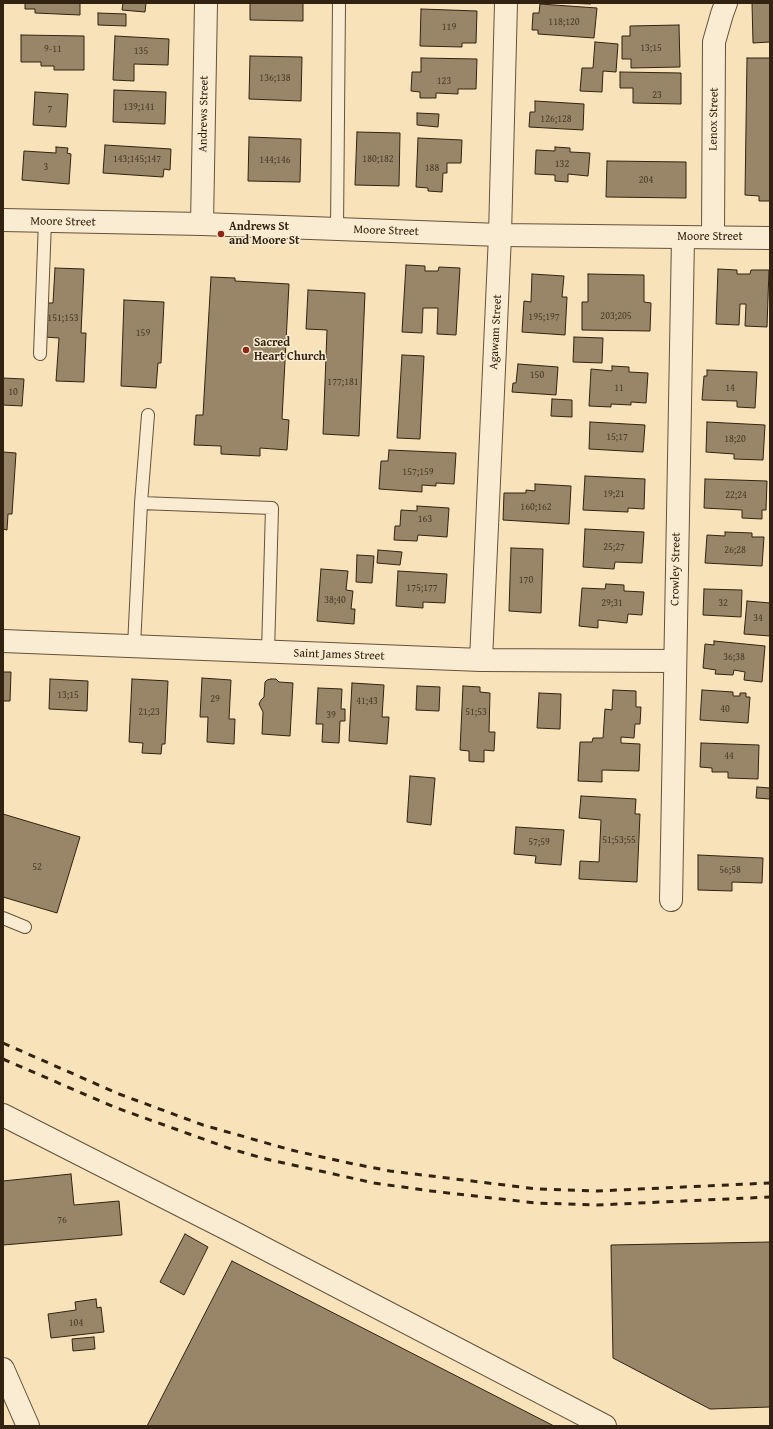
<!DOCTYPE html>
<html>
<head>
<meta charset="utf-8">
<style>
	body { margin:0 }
	#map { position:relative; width:773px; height:1429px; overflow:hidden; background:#f8e2b9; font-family:"Gentium Book Plus",serif }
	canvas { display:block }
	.frame { position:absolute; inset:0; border:4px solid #322211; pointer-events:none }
</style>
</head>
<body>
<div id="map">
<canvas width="773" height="1429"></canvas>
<div class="frame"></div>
</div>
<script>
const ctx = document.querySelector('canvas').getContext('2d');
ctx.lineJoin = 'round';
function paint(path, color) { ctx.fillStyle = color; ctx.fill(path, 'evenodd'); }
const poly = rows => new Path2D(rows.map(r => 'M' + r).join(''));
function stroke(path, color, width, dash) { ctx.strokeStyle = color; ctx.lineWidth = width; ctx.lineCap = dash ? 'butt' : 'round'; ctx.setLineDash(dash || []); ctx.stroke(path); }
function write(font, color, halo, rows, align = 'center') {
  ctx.font = font + ' "Gentium Book Plus",serif'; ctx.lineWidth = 3; ctx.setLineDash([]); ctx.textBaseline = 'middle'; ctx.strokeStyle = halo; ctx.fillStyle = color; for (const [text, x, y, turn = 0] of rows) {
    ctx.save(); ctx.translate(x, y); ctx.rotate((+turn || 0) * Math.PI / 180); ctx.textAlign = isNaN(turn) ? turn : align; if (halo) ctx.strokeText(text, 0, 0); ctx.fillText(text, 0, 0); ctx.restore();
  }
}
const building = poly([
	[25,3,80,3,80,15,35,13,35,9,25,9,25,3],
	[123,3,146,3,145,12,122,10,123,3],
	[250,3,303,3,303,21,250,20,250,3],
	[564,3,591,3,591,4,564,3],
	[752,3,770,3,770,42,753,43,752,3],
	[540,4,597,8,594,38,538,34,538,30,532,30,533,13,539,13,540,4],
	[421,9,477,11,476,43,462,43,462,47,420,46,421,9],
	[98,13,126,14,126,26,98,25,98,13],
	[679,25,680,67,631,68,631,59,622,59,622,36,630,36,630,26,679,25],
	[21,35,84,36,84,70,54,70,54,66,41,66,41,62,21,62,21,35],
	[115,36,169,39,168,65,134,64,134,81,113,80,115,36],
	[595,42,618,44,616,72,603,71,602,92,580,91,582,68,593,68,595,42],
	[250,56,302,57,301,101,249,99,250,56],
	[421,58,477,59,476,89,458,89,458,94,436,93,436,98,420,98,420,92,411,91,412,72,421,72,421,58],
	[747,58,770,58,770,201,759,201,759,196,745,195,747,58],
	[620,72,681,73,681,104,633,103,633,88,620,88,620,72],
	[114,90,166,92,165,124,113,122,114,90],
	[35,92,68,94,66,127,33,125,35,92],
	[535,101,584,104,583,130,529,127,530,112,535,112,535,101],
	[417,113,439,114,438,127,417,125,417,113],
	[357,132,400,133,399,186,355,185,357,132],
	[249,137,301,139,300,182,248,181,249,137],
	[418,138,462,140,461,163,447,163,447,173,443,173,442,192,428,191,428,188,416,187,418,138],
	[105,145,171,149,170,170,164,169,163,177,103,173,105,145],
	[56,147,68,148,67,153,71,154,69,184,22,180,24,151,56,153,56,147],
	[555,147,570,148,570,152,590,153,588,176,568,174,568,182,555,181,555,175,535,174,536,150,555,151,555,147],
	[607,161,686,162,686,198,606,197,607,161],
	[406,265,425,266,425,271,438,271,439,267,460,268,456,335,437,334,438,308,423,308,422,333,402,332,406,265],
	[55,268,84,269,81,333,86,333,84,382,56,381,59,338,44,337,46,303,53,303,55,268],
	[718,269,737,270,737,274,750,274,751,270,769,270,767,327,745,326,746,304,740,304,739,325,716,324,718,269],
	[532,274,564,276,562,297,567,297,565,335,522,332,524,301,531,302,532,274],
	[588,274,644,275,644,302,651,303,650,331,582,330,582,302,588,302,588,274],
	[211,277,235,278,235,281,289,284,282,419,289,420,287,450,260,448,260,456,221,454,221,446,194,445,196,415,203,415,211,277],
	[308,290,365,293,359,436,323,434,327,330,306,329,308,290],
	[124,300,164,302,161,363,158,363,156,388,121,386,124,300],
	[574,337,603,338,602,363,573,362,574,337],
	[402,355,424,356,420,439,397,438,402,355],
	[518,364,558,367,556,395,512,392,513,383,516,383,518,364],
	[612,366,629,367,629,372,648,373,646,403,631,402,631,405,611,404,611,407,589,406,591,369,612,371,612,366],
	[707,370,757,372,755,408,737,407,737,401,702,400,704,376,707,376,707,370],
	[3,378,24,379,22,406,3,405,3,378],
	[552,399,572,400,572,417,551,416,552,399],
	[590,422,645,425,643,452,589,449,590,422],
	[707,422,765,425,763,460,734,459,734,454,706,452,707,422],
	[389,450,456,453,454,484,436,483,436,486,422,485,422,492,379,489,381,461,388,461,389,450],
	[3,452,16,453,12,514,8,514,7,530,3,529,3,452],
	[585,476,645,479,644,509,628,508,628,512,583,510,585,476],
	[705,479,767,481,766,510,762,510,762,519,742,518,742,510,704,508,705,479],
	[535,484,571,486,569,524,503,520,504,493,526,493,526,490,535,491,535,484],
	[417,506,449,508,447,537,418,535,417,541,394,540,395,526,400,526,401,510,417,511,417,506],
	[585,529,644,532,642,563,615,562,614,569,583,567,585,529],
	[725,532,752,533,752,537,764,537,762,566,705,563,707,535,725,536,725,532],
	[511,548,543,549,541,613,509,611,511,548],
	[378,550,402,552,400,565,377,563,378,550],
	[357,555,374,556,372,583,356,582,357,555],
	[321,569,348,571,346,590,353,591,351,609,355,609,354,624,317,621,321,569],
	[398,571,447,574,445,603,423,602,423,608,396,606,398,571],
	[606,584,624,585,624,591,644,592,642,615,628,614,627,623,598,620,598,628,579,626,582,588,605,589,606,584],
	[704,589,742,590,741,617,703,615,704,589],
	[747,601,770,603,770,636,744,634,747,601],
	[714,641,765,646,762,682,744,680,745,672,734,670,733,675,715,674,716,670,703,668,705,644,714,645,714,641],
	[3,672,11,672,10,701,3,701,3,672],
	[202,678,231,680,229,719,235,719,234,744,207,742,208,717,200,717,202,678],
	[50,679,88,681,87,711,49,709,50,679],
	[132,679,168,681,165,744,162,744,161,754,142,753,143,743,129,742,132,679],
	[271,679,276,679,279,682,293,683,290,736,262,734,263,712,259,704,261,700,264,697,265,682,267,680,271,679],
	[352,683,384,685,382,717,389,717,387,744,349,741,352,683],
	[417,686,440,687,439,711,416,710,417,686],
	[463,686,480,687,480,692,490,693,489,732,495,732,494,751,484,750,484,762,469,761,469,751,460,750,463,686],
	[318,688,342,689,341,709,345,709,345,721,340,721,339,743,322,742,323,724,316,724,318,688],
	[613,690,636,691,636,707,641,707,640,724,635,724,634,738,621,737,621,743,640,744,639,771,602,770,602,782,578,781,580,742,592,742,593,738,603,738,605,709,612,710,613,690],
	[702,690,733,692,733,696,740,696,740,693,746,693,746,697,750,697,748,723,700,720,702,690],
	[539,693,561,694,560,729,537,728,539,693],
	[701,743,759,745,758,779,728,778,728,772,712,772,712,768,700,767,701,743],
	[410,776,435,778,431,825,407,822,410,776],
	[757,787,770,788,770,799,756,798,757,787],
	[581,796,636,799,635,814,640,814,637,882,579,879,580,861,599,862,601,820,579,818,581,796],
	[3,814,80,837,57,913,3,897,3,814],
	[516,827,564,830,561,865,535,863,536,856,514,854,516,827],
	[698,855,763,858,762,883,732,882,732,891,698,890,698,855],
	[71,1174,74,1205,119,1201,122,1235,3,1245,3,1181,71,1174],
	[185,1234,208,1247,184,1295,160,1282,185,1234],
	[770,1242,770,1407,710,1409,613,1358,611,1245,770,1242],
	[232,1261,554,1426,147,1426,232,1261],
	[96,1299,97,1308,101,1307,104,1332,51,1338,48,1314,76,1310,75,1302,96,1299],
	[94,1337,95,1349,73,1351,72,1339,94,1337]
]);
const service = poly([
	[337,229,339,3],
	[40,354,45,221],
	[141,503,272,508,268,652],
	[134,646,141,503,148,415],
	[3,918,25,927]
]);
const minor = poly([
	[202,224,206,3],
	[713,237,714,42,722,14,726,3],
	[3,641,481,660,674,661],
	[481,660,500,235,506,3],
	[671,900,683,238],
	[3,1115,233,1232,605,1426]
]);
const tertiary = poly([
	[3,220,202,224,500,235,770,238],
	[3,1369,28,1426]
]);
const rail = poly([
	[3,1043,119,1094,203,1125,291,1150,349,1163,390,1171,537,1189,597,1191,770,1183],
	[3,1059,114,1107,231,1149,266,1159,374,1183,431,1191,536,1203,597,1205,770,1197]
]);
const markers = [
	[221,234,4,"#8f2418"],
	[246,350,4,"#8f2418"]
];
const numberNames = [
	["118;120",564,22],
	["119",449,27],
	["13;15",651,48],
	["9-11",53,49],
	["135",141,51],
	["136;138",275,78],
	["123",444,81],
	["23",657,95],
	["139;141",139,107],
	["7",50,109],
	["126;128",556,119],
	["143;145;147",137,159],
	["180;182",378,159],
	["144;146",275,160],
	["132",562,164],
	["3",46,167],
	["188",432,168],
	["204",646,180],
	["203;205",616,316],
	["195;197",544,317],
	["151;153",63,318],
	["159",143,333],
	["150",537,375],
	["177;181",343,382],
	["11",619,388],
	["14",730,388],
	["10",13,392],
	["15;17",617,437],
	["18;20",735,439],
	["157;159",418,472],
	["19;21",614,494],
	["22;24",736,495],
	["160;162",536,507],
	["163",425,519],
	["25;27",614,547],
	["26;28",735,550],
	["170",526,580],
	["175;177",422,588],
	["38;40",335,600],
	["29;31",612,603],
	["32",723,603],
	["34",758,618],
	["36;38",734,657],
	["13;15",68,695],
	["29",215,699],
	["41;43",367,701],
	["40",725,709],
	["21;23",149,712],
	["51;53",476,712],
	["39",331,715],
	["44",729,756],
	["51;53;55",619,840],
	["57;59",539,842],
	["52",37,867],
	["56;58",730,870],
	["76",62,1220],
	["104",76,1323]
];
const streetNames = [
	["Andrews Street",204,114,-89],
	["Lenox Street",714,119,-89],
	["Moore Street",63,222,1],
	["Moore Street",386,231,2],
	["Moore Street",710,237],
	["Agawam Street",496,332,-87],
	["Crowley Street",676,569,-89],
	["Saint James Street",339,655,2]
];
const poiNames = [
	["Andrews St",229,227],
	["and Moore St",229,241],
	["Sacred",254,343],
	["Heart Church",254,357]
];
paint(building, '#998668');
stroke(building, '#322211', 1);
stroke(service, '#64523b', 14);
stroke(minor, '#64523b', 24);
stroke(tertiary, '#64523b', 24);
stroke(service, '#faecd2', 12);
stroke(minor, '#faecd2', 22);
stroke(tertiary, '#faecd2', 22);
stroke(rail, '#322211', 3, [7, 7]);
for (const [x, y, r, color] of markers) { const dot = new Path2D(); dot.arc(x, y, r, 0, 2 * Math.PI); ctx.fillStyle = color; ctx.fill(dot); stroke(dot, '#faecd2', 1.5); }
write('10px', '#4c3b27', null, numberNames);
write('12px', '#322211', '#faecd2', streetNames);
write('bold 12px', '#322211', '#faecd2', poiNames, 'left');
</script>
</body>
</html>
